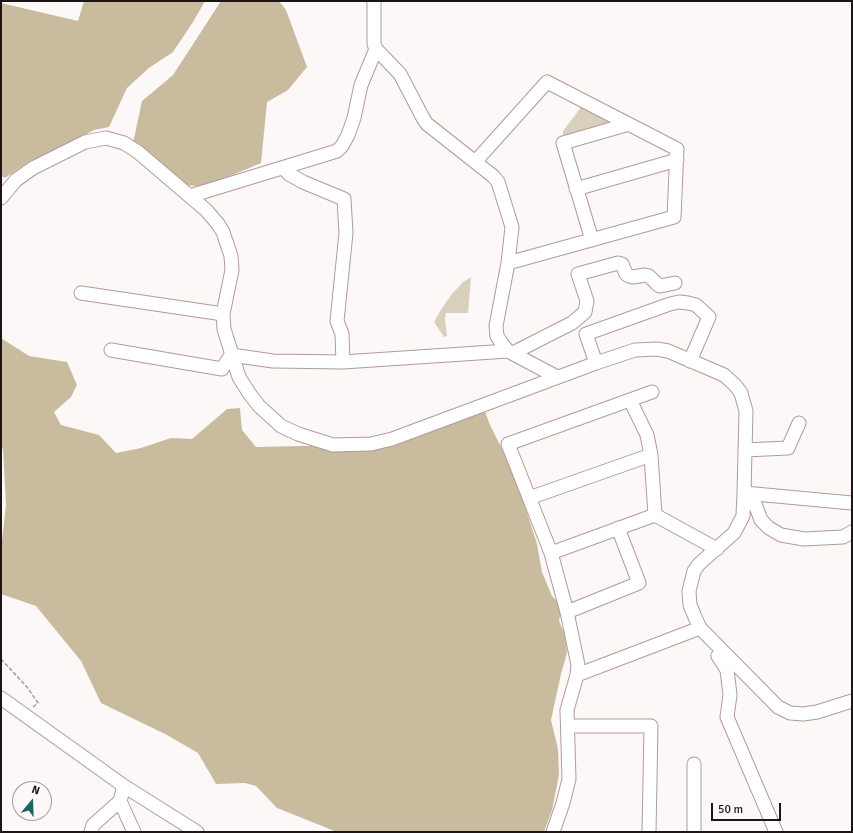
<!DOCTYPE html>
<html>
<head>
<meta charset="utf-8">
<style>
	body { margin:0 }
	#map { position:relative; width:853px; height:833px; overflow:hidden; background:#fdf8f8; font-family:Signika,sans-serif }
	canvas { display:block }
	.frame { position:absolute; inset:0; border:2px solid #1d1414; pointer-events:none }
	.north { position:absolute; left:12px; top:781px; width:40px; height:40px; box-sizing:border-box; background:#fdf8f8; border:1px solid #a39d9d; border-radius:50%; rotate:19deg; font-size:11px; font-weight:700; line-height:16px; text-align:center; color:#1d1414 }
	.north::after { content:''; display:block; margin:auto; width:14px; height:18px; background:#1a6662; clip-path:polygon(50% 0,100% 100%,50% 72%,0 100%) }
	.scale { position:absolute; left:711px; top:803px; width:70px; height:18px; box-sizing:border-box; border:2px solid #1d1414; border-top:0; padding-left:5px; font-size:12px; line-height:14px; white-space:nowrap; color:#1d1414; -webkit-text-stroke:3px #fdf8f8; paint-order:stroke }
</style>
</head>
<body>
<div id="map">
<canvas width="853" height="833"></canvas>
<div class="frame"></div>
<div class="north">N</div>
<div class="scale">50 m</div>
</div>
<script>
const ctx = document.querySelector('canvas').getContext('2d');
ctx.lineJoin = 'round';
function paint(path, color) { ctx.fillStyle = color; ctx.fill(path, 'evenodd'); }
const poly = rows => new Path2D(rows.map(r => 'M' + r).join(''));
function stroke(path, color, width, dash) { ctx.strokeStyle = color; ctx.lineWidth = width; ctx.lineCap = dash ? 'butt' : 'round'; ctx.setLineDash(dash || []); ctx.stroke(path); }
const green = poly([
	[585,102,618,119,563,137,563,131],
	[471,277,468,313,446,313,445,320,447,336,444,337,434,322,442,308,452,294,463,282]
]);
const forest = poly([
	[84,1,205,1,193,22,173,52,149,68,127,88,109,127,94,130,65,146,28,162,5,178,1,176,1,3,78,21],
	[221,1,279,1,286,10,307,67,288,90,267,102,261,163,204,187,185,185,133,143,142,101,173,75],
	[1,338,29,356,67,362,77,385,71,397,54,412,61,425,99,435,116,453,141,448,171,438,192,439,227,409,240,408,242,430,256,447,346,445,483,407,491,427,510,465,519,488,537,544,542,572,552,596,562,606,559,621,565,635,567,653,561,674,551,720,558,749,559,775,552,810,544,832,337,832,277,808,256,786,245,783,216,784,198,753,167,735,101,703,81,661,36,606,1,594,1,550,6,504,3,449,1,448]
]);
const path = poly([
	[1,659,27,687,38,703,33,707]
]);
const minor = poly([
	[374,1,374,44,376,49,400,74,423,118,427,124,493,176,498,182,512,227,508,263,496,326,497,336,502,344,508,351,557,377],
	[475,162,547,82,677,149,674,217,508,263],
	[283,168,289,174,303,182,344,199,346,233,337,321,342,334,343,362],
	[576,189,677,160],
	[190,196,337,151,342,146,348,135,354,118,361,85,376,49],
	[1,198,16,180,33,168,85,142,106,138,124,143,138,152,206,210,218,224,223,232,231,256,232,270,223,314,224,329,239,377,249,393,259,406,281,426,298,434,333,445,371,444,392,439,596,363,635,350,657,349,668,351,724,375,735,385,741,393,746,411,744,493,743,516,734,533,699,564,694,571,689,591,690,605,695,617,700,628,778,707,790,713,803,714,817,712,852,701],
	[592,240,563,143,629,124],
	[81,293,223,314],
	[111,350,222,369,231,355,273,361,343,362,508,351],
	[513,353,572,323,585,312,587,301,578,274,618,263,622,264,626,274,629,276,633,277,645,275,649,276,657,284,660,286,675,283],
	[596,363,586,334,670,304,679,302,688,303,696,305,709,317,690,361],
	[630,400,647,435,651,455,655,515],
	[745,450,788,448,799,423],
	[744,493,852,503],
	[744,495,755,504,761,520,769,528,781,535,804,539,843,537,852,532],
	[529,498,651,455],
	[551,553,655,515,717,549],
	[567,612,639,583,618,528],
	[721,653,718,656,727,670,730,695,727,717,776,832],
	[577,675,700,628],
	[1,698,124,786,197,832],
	[568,726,651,726,649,832],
	[124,786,120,801,134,832],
	[91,832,93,825,120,801],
	[553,832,563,803,569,779,567,710,577,675,578,665,567,612,551,553,508,444,652,392],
	[694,832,694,764]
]);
paint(green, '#d8d0bc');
paint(forest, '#c9bc9e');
stroke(minor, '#b29a99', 15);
stroke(path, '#a29c9c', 1.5, [4, 2]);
stroke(minor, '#fff', 13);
</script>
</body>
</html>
